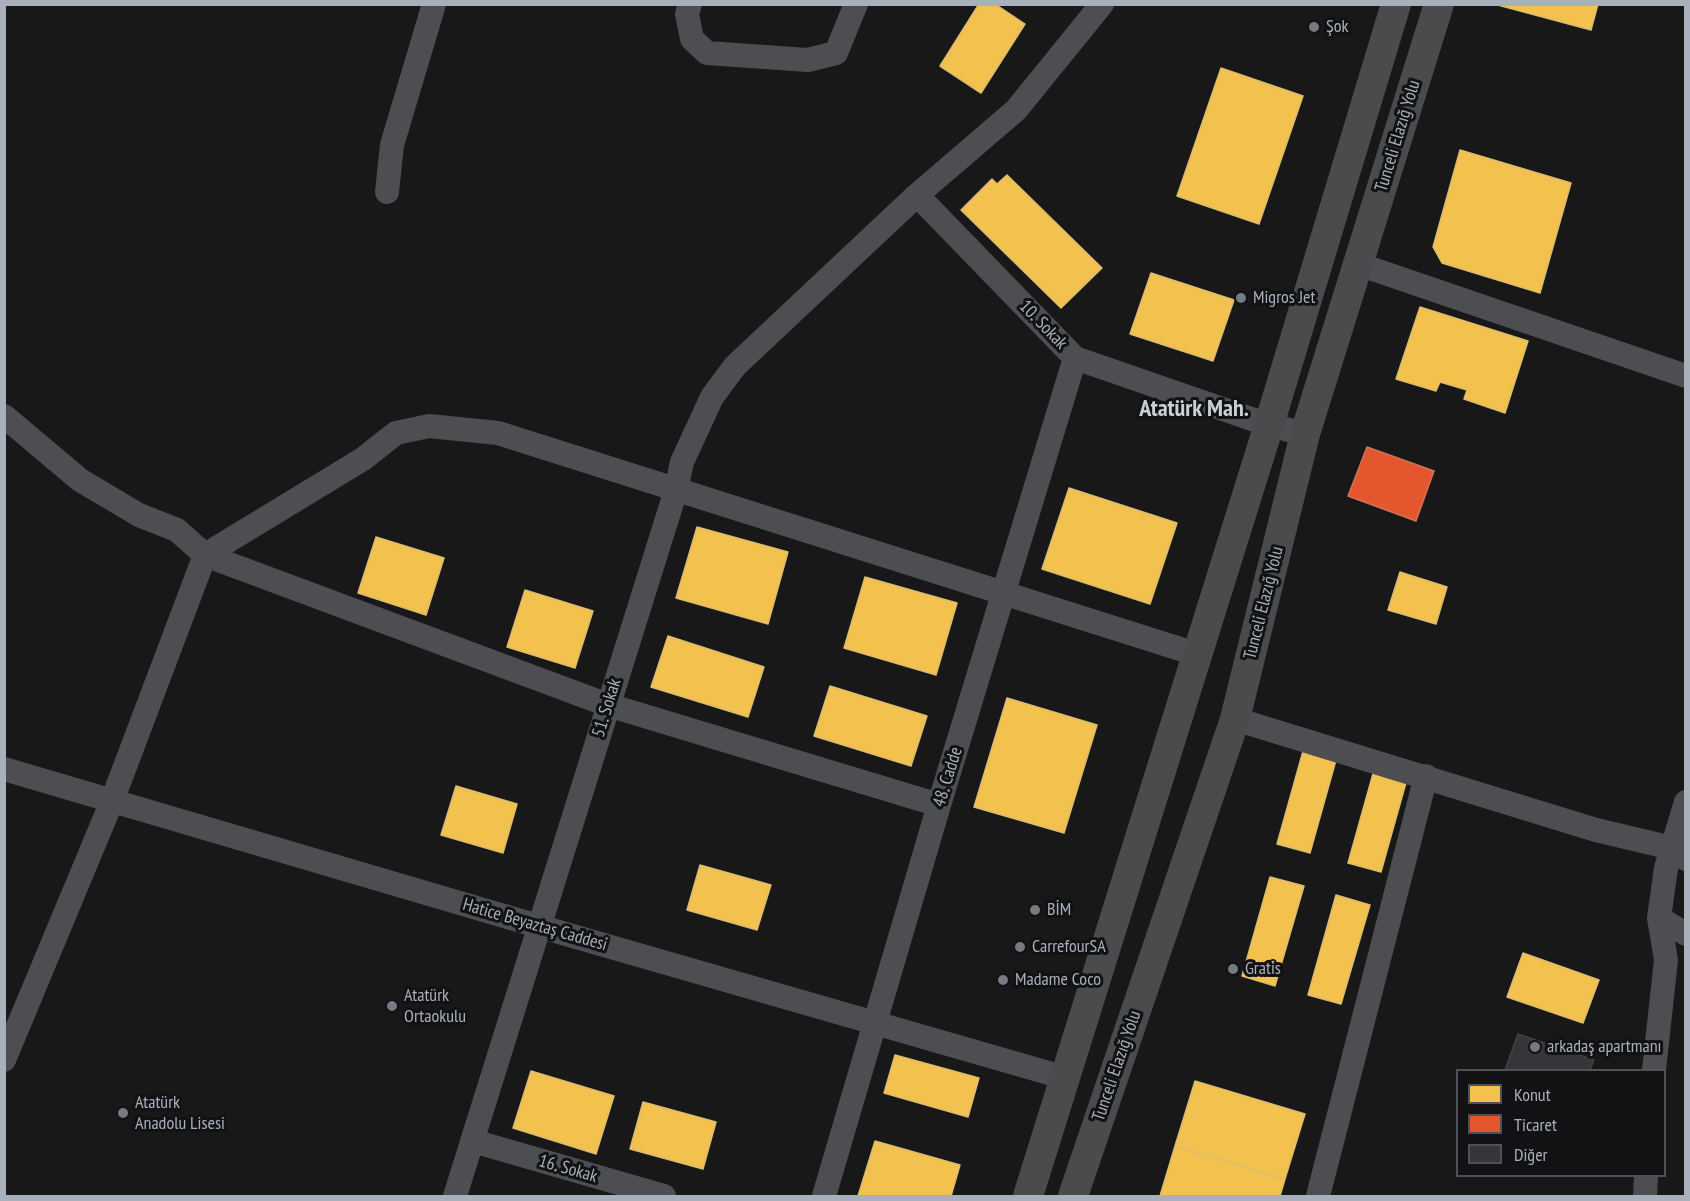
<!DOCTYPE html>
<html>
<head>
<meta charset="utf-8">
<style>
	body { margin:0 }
	#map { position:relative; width:1690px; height:1201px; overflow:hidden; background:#181819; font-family:"PT Sans Narrow",sans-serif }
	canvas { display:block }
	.frame { position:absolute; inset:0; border:6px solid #a8b0bb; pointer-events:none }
	.legend { position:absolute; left:1456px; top:1069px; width:210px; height:108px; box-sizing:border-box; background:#121215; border:2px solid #4e5157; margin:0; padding:8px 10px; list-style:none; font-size:18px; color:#a8b0bb }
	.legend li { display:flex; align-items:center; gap:12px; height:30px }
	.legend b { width:30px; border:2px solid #4e5157 }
</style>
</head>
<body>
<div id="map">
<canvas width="1690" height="1201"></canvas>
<div class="frame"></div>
<ul class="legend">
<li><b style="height:16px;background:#f2c14e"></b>Konut</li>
<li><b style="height:16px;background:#e4572e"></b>Ticaret</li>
<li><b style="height:16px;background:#363638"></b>Diğer</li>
</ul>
</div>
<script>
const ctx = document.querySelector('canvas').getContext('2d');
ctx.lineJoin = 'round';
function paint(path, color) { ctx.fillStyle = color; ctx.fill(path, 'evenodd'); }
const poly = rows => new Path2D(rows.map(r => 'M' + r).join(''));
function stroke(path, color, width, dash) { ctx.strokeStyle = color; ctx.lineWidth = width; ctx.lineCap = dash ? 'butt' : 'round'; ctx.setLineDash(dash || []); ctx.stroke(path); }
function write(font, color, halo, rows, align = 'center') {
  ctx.font = font + ' "PT Sans Narrow",sans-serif'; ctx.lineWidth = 6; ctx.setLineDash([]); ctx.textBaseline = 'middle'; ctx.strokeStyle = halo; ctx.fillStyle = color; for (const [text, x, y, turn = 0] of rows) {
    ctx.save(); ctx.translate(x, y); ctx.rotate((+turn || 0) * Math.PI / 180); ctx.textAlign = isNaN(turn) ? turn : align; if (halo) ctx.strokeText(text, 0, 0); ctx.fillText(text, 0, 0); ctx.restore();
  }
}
const homes = poly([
	[979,4,995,4,1025,24,981,93,940,66,979,4],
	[1494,4,1598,4,1591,30,1494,4],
	[1221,68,1303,96,1259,224,1177,196,1221,68],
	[1460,150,1571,183,1540,293,1442,263,1433,247,1460,150],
	[1007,175,1102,268,1061,308,961,210,992,179,997,184,1007,175],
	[1151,273,1234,300,1213,361,1130,334,1151,273],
	[1420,307,1528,341,1505,413,1464,399,1467,390,1440,382,1436,391,1396,379,1420,307],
	[1069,488,1177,523,1150,604,1042,569,1069,488],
	[697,527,788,552,768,624,676,598,697,527],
	[376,537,444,558,426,615,358,593,376,537],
	[1400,572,1447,587,1436,624,1388,610,1400,572],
	[865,577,957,603,936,675,844,648,865,577],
	[525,590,593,611,575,668,507,647,525,590],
	[668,636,764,667,748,717,651,687,668,636],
	[830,686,927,716,911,766,814,736,830,686],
	[1007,698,1097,725,1064,833,974,807,1007,698],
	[1305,744,1338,753,1310,853,1277,844,1305,744],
	[1376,763,1409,772,1381,872,1348,863,1376,763],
	[456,786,517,804,503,853,441,835,456,786],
	[700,865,771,885,757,930,687,910,700,865],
	[1270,877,1304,886,1275,986,1242,976,1270,877],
	[1336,895,1370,905,1341,1004,1308,995,1336,895],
	[1523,953,1599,980,1583,1023,1507,997,1523,953],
	[895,1055,979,1078,968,1117,884,1093,895,1055],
	[531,1071,614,1096,596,1154,513,1128,531,1071],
	[1195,1081,1305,1114,1285,1179,1175,1146,1195,1081],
	[643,1102,716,1122,703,1169,630,1149,643,1102],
	[875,1141,960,1165,951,1196,858,1196,875,1141],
	[1175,1146,1285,1179,1280,1196,1160,1196,1175,1146]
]);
const shops = poly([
	[1367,447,1434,471,1416,521,1348,496,1367,447]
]);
const building = poly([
	[1518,1034,1594,1060,1590,1070,1505,1070,1518,1034]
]);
const minor = poly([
	[690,4,687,14,692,39,707,53,808,60,836,53,856,4],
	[387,192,392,145,434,4],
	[917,195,1075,358,1269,425,1305,434],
	[1358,264,1686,376],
	[4,416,80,480,139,515,177,530,205,555,608,705,939,805],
	[1235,719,1596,830,1672,848,1686,859],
	[4,769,538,926,1066,1078],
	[1659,918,1686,934],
	[4,1060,112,801,205,555,363,459,396,433,429,426,498,433,1196,654],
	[1654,1070,1666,960,1659,918,1666,868,1686,802],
	[473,1141,664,1196],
	[455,1196,676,490,682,462,712,397,735,366,917,195,1016,110,1102,4],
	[824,1196,939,805,1075,358],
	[1318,1196,1426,776],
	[1645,1196,1646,1176]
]);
const major = poly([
	[1028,1196,1269,425,1396,4],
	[1073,1196,1235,719,1305,434,1439,4]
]);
const markers = [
	[1314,27,6,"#767b82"],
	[1241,298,6,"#767b82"],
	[1035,910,6,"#767b82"],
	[1020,947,6,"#767b82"],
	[1233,969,6,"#767b82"],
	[1003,980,6,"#767b82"],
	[392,1006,6,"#767b82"],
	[1535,1047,6,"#767b82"],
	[123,1113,6,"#767b82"]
];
const poiNames = [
	["Şok",1326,27],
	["Migros Jet",1253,298],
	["BİM",1047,910],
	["CarrefourSA",1032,947],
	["Gratis",1245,969],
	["Madame Coco",1015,980],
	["Atatürk",404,996],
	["Ortaokulu",404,1017],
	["arkadaş apartmanı",1547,1047],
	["Atatürk",135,1103],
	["Anadolu Lisesi",135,1124]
];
const streetNames = [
	["Tunceli Elazığ Yolu",1398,136,-73],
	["10. Sokak",1043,325,46],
	["Tunceli Elazığ Yolu",1264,603,-76],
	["51. Sokak",607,708,-73],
	["48. Cadde",948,777,-73],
	["Hatice Beyaztaş Caddesi",535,925,16],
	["Tunceli Elazığ Yolu",1117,1066,-71],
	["16. Sokak",568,1169,16]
];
const districtNames = [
	["Atatürk Mah.",1194,409]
];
paint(homes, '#f2c14e');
stroke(homes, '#dcbc6f', 1.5);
paint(shops, '#e4572e');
stroke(shops, '#d27258', 1.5);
paint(building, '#363638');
stroke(building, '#414245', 1.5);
stroke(minor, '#4c4e52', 24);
stroke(major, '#4a4b4d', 30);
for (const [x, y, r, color] of markers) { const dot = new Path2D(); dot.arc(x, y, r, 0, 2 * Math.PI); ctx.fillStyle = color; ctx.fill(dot); stroke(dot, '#121215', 2); }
write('18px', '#a8b0bb', '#121215', poiNames, 'left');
write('18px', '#a8b0bb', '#121215', streetNames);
write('bold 24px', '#cacfd6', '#121215', districtNames);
</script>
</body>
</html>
